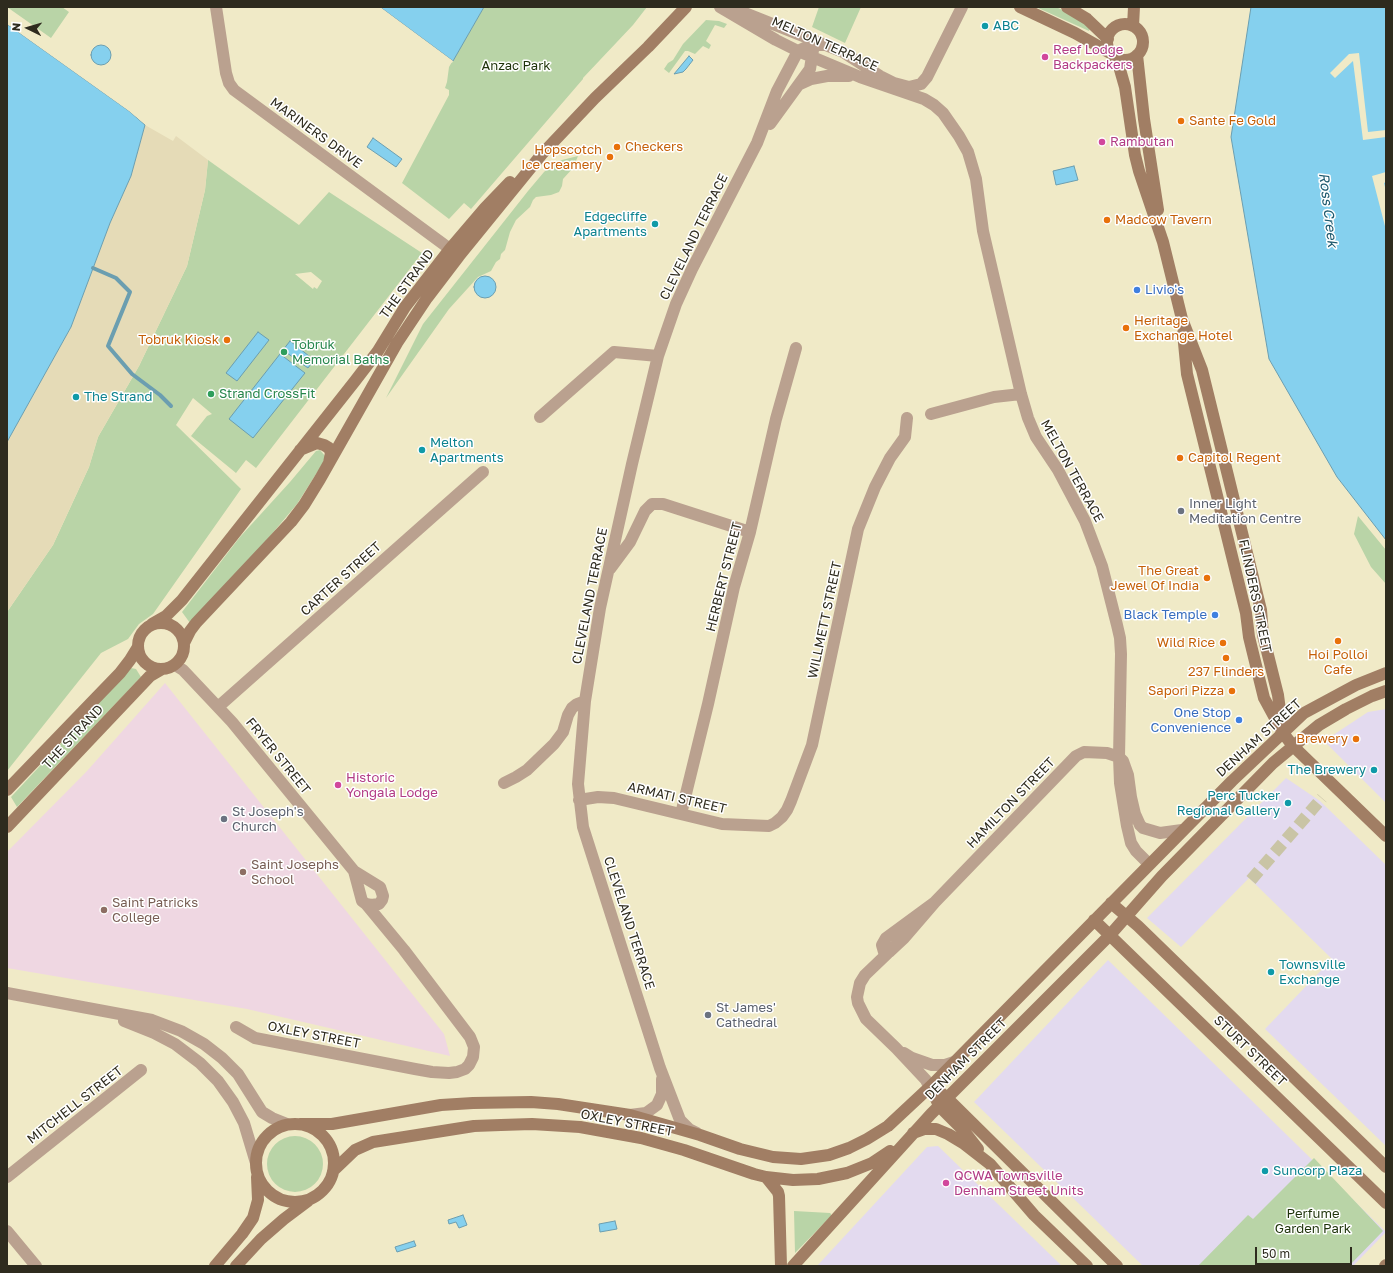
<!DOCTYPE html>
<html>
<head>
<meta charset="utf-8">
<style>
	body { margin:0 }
	#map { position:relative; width:1393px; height:1273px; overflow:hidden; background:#f0eac7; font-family:"Golos Text",sans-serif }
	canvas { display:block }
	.frame { position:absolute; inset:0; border:8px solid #2e2b1e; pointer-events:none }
	.north { position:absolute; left:8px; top:8px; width:40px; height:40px; -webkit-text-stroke:3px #fff; paint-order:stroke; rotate:275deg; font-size:11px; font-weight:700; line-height:16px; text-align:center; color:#2e2b1e }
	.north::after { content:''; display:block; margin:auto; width:14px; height:18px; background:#2e2b1e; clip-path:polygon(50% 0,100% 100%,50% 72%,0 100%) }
	.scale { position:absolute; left:1255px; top:1247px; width:97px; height:18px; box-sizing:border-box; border:2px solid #2e2b1e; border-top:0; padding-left:5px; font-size:12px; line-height:14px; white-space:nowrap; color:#2e2b1e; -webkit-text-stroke:3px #fff; paint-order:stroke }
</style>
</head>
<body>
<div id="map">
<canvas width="1393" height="1273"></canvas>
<div class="frame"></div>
<div class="north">N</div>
<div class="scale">50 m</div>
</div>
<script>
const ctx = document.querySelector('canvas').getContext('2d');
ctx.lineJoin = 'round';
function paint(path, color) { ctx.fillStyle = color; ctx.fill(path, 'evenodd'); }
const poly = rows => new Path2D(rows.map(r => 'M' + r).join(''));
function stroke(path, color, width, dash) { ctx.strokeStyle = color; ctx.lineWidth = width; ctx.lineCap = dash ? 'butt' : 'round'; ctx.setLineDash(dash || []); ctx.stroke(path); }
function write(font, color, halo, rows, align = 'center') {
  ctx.font = font + ' "Golos Text",sans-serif'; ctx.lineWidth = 3; ctx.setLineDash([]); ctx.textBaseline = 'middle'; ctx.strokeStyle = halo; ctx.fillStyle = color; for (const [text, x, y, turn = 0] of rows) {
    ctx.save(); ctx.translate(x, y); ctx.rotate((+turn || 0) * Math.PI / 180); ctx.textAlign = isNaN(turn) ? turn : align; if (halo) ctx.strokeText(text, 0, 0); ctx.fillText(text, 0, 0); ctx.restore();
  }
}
const commercial = poly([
	[1386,709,1386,803,1324,741,1368,712],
	[1286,778,1320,801,1386,865,1386,1146,1265,1029,1332,959,1251,880,1249,878,1181,947,1147,918],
	[1108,960,1386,1232,1353,1266,1143,1266,974,1102],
	[938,1146,1062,1266,817,1266,927,1147]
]);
const education = poly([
	[165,683,444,1034,450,1056,247,1009,7,968,7,852,87,771]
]);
const green = poly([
	[7,7,62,7,69,12,51,38],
	[484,7,647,7,633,25,583,78,583,79,471,209,464,203,449,219,402,183,449,95,449,90,445,88,447,82,449,67],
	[819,7,861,7,845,43,812,27],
	[1036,7,1056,7,1069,13,1090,28,1089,31],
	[706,20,719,21,727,24,724,28,715,25,706,41,711,45,709,49,703,46,695,54,688,51,685,51,669,73,664,69,668,63,673,60,683,44],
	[578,156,573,168,563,179,562,186,559,192,551,195,536,197,533,200,530,207,516,220,510,232,505,250,501,254,500,259,496,262,491,271,478,277,449,309,386,398,423,324,528,191,544,172,554,162],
	[208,160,299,225,329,192,422,253,256,468,246,460,236,473,191,436,207,416,212,414,193,398,176,425,241,489,153,614,139,624,128,639,101,653,7,771,7,612,53,545,89,467,98,437,139,366,187,266,205,190],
	[311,272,322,281,317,289,314,287,313,289,295,274],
	[320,450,325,456,323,463,297,504,255,554,190,623,182,612,240,537,290,482,316,451],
	[1358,516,1386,550,1386,584,1371,567,1354,534],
	[131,668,136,669,141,677,17,807,11,797],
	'267 1164a28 28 0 1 1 56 0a28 28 0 1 1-56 0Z',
	[1314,1158,1383,1231,1349,1266,1198,1266,1248,1215,1253,1219],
	[794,1211,830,1213,831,1214,831,1216,795,1253]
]);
const sand = poly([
	[145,125,173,141,176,136,208,160,205,190,187,266,139,366,98,437,89,467,53,545,7,612,7,442,71,327,110,223,131,176]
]);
const water = poly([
	[380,7,484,7,453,61,380,7],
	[1251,7,1386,7,1386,540,1337,477,1269,359,1231,137,1251,7],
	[7,24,129,111,145,125,131,176,110,223,71,327,7,442,7,24],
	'91 55a10 10 0 1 1 20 0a10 10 0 1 1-20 0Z',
	[689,56,693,60,686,69,683,72,674,74,689,56],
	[373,138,402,159,396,167,367,147,373,138],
	[1074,166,1078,180,1056,185,1053,171,1074,166],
	'474 287a11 11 0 1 1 22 0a11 11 0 1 1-22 0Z',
	[258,332,269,340,237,381,226,373,258,332],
	[290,341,314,360,308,368,283,350,290,341],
	[280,354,305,373,253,438,229,419,280,354],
	[463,1215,467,1225,459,1228,456,1222,449,1224,448,1220,463,1215],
	[615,1221,617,1229,600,1232,599,1224,615,1221],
	[414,1241,416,1246,397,1252,395,1247,414,1241]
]);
const pier = poly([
	[378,7,380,7,453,61,452,63],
	[7,22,130,109,147,124,147,126,129,111,7,24],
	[1359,53,1368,132,1386,130,1386,137,1363,140,1353,61,1335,78,1330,73,1349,54],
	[1386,172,1386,182,1384,183,1386,191,1386,230,1372,176]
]);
const stream = poly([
	[93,268,116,278,130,292,108,346,132,374,160,395,171,406]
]);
const streetTunnel = poly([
	[1251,880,1322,798]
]);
const street = poly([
	[216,7,226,73,229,83,234,90,450,249],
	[720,7,776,40,798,51,860,77,924,99,934,105,943,113,959,136,968,152,976,179,983,231,1021,394,1028,418,1036,437,1058,470,1085,521,1102,566,1117,625,1120,638,1121,654,1119,757,1120,783,1127,826,1131,843,1136,851,1149,864],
	[735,9,843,52,880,76,894,83,909,87,921,84,927,77,962,7],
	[800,84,811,79,827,76,849,76],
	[770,124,810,69,813,50],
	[931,414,994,397,1021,394],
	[540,417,614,352,658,356],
	[610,569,630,542,645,511,652,504,663,504,750,532],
	[175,665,183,670,232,722,354,871,380,887,383,896,382,900,379,904,371,905,366,904,362,901,354,871],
	[218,707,483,472],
	[504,783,516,777,527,770,554,744,563,732,568,715,572,708,577,704,585,701],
	[579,800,598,797,614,798,722,824,769,826,775,823,782,817,787,810,791,801,812,745,858,529,875,487,890,458,905,437,907,418],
	[681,814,708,704,734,587,750,532,776,419,796,348],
	[935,902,886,938,882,945,884,952,887,953,889,952,904,938,935,902,1076,756,1084,752,1107,753,1119,757,1123,761,1128,775,1131,797,1135,814,1140,825,1143,828,1160,833,1182,830],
	[889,952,865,975,860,983,857,997,858,1003,866,1019,896,1048,926,1080,929,1086],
	[7,993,152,1020,181,1031,204,1044,222,1058,238,1074,262,1112,272,1118,287,1124],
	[124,1021,154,1033,175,1044,200,1063,218,1081,233,1102,244,1123,256,1163],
	[236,1027,255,1038,415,1069,432,1072,449,1073,457,1072,465,1069,469,1065,473,1057,474,1047,470,1037,404,950,366,904],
	[904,1053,912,1058,932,1065,945,1065,954,1062],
	[630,1115,646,1113,657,1105,662,1094,662,1079],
	[697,1133,689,1129,680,1120,660,1068,583,827,578,784,585,701,600,608,632,464,658,356,676,304,692,269,757,143,777,91,798,51,811,45,826,45],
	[7,1177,141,1070],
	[7,1231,36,1266]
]);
const secondary = poly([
	[1020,7,1075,33,1112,54],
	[1067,7,1087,19,1108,39],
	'1107 42a18 18 0 1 1 36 0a18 18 0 1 1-36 0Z',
	[1133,26,1134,7],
	[1114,55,1119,66,1125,87,1135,155,1139,171,1163,242,1182,319,1202,370,1261,610,1263,635,1278,695,1283,733],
	[1137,55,1144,119,1158,210],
	[1183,333,1187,374,1246,613,1249,637,1264,698,1283,733,1293,746,1386,836],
	[300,450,317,443,324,445,329,448,331,453,329,463],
	'138 646a23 23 0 1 1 46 0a23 23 0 1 1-46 0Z',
	[152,624,166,616,182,600,355,381,378,351,405,307,450,249,485,208,510,182],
	[184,643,190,631,196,623,291,522,304,505,320,479,397,343,427,298,459,256,542,154,595,98,648,47,686,7],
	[7,790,120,673,130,660,138,647],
	[7,827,150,676,162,669],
	[1111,903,1138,926,1386,1167],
	[1094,920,1386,1203],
	[932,1085,947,1098,1117,1266],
	[936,1099,939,1106,964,1131,978,1149],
	[301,1124,332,1124,441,1105,473,1103,531,1102,558,1104,630,1115,700,1135,740,1149,773,1157,801,1159,829,1155,849,1148,867,1139,888,1126,932,1085,1232,781,1304,713,1356,685,1386,673],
	'256 1163a39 39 0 1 1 78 0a39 39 0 1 1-78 0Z',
	[913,1133,924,1129,936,1129,948,1134,963,1143,990,1164,1034,1215,1087,1266],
	[333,1171,355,1150,373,1142,474,1126,501,1125,532,1124,580,1127,641,1138,684,1150,754,1174,766,1177,793,1180,818,1179,847,1173,872,1163,890,1151],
	[766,1177,778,1192,779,1196,781,1266],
	[215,1266,242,1234,253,1218,258,1200,257,1177],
	[236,1266,261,1239,284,1219,308,1201],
	[793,1266,931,1114,1110,935,1162,876,1273,763,1319,725,1346,709,1372,696,1386,691],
	[1385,1266,1386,1265]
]);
const markers = [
	[985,26,4,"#0f9aa8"],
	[1045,57,4,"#d1479c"],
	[1181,121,4,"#e8710a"],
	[1102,142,4,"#d1479c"],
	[617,147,4,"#e8710a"],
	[610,157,4,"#e8710a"],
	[1107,220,4,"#e8710a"],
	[655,224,4,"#0f9aa8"],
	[1137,290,4,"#3f7fe0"],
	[1126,328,4,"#e8710a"],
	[227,340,4,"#e8710a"],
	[284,352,4,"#2e9e5b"],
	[211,394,4,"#2e9e5b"],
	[76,397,4,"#0f9aa8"],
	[422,450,4,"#0f9aa8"],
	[1180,458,4,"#e8710a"],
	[1181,511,4,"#6b7280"],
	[1207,578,4,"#e8710a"],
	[1215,615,4,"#3f7fe0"],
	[1338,641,4,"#e8710a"],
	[1223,643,4,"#e8710a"],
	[1226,658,4,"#e8710a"],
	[1232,691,4,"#e8710a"],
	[1239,720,4,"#3f7fe0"],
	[1356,739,4,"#e8710a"],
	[1374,770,4,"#0f9aa8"],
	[338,785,4,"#d1479c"],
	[1288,803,4,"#0f9aa8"],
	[224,819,4,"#6b7280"],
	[243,872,4,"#8d6e63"],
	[104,910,4,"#8d6e63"],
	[1271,972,4,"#0f9aa8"],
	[708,1015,4,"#6b7280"],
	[1265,1171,4,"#0f9aa8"],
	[946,1183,4,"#d1479c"]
];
const cultureNames = [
	["ABC",993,26],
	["Edgecliffe",647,217,"right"],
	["Apartments",647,232,"right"],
	["The Strand",84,397],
	["Melton",430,443],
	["Apartments",430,458],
	["The Brewery",1366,770,"right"],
	["Perc Tucker",1280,796,"right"],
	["Regional Gallery",1280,811,"right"],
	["Townsville",1279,965],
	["Exchange",1279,980],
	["Suncorp Plaza",1273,1171]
];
const streetNames = [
	["MELTON TERRACE",825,44,24],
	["MARINERS DRIVE",316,133,36],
	["CLEVELAND TERRACE",694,237,-64],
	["THE STRAND",407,284,-54],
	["MELTON TERRACE",1072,471,61],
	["HERBERT STREET",724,577,-76],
	["CARTER STREET",341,579,-42],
	["CLEVELAND TERRACE",590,596,-79],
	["FLINDERS STREET",1255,596,78],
	["WILLMETT STREET",825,620,-78],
	["THE STRAND",73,737,-47],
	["DENHAM STREET",1259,738,-42],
	["FRYER STREET",278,756,51],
	["ARMATI STREET",677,798,13],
	["HAMILTON STREET",1011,803,-46],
	["CLEVELAND TERRACE",629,923,72],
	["OXLEY STREET",314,1035,11],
	["STURT STREET",1250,1051,44],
	["DENHAM STREET",966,1059,-45],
	["MITCHELL STREET",75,1105,-38],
	["OXLEY STREET",627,1123,11]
];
const hotelNames = [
	["Reef Lodge",1053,50],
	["Backpackers",1053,65],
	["Rambutan",1110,142],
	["Historic",346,778],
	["Yongala Lodge",346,793],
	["QCWA Townsville",954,1176],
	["Denham Street Units",954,1191]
];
const parkNames = [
	["Anzac Park",516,66],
	["Perfume",1313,1214],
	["Garden Park",1313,1229]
];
const foodNames = [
	["Sante Fe Gold",1189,121,"left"],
	["Checkers",625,147,"left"],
	["Hopscotch",602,150],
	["Ice creamery",602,165],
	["Madcow Tavern",1115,220,"left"],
	["Heritage",1134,321,"left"],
	["Exchange Hotel",1134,336,"left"],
	["Tobruk Kiosk",219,340],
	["Capitol Regent",1188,458,"left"],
	["The Great",1199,571],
	["Jewel Of India",1199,586],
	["Wild Rice",1215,643],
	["Hoi Polloi",1338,655,"center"],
	["Cafe",1338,670,"center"],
	["237 Flinders",1226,672,"center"],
	["Sapori Pizza",1224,691],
	["Brewery",1348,739]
];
const shopNames = [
	["Livio's",1145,290,"left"],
	["Black Temple",1207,615],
	["One Stop",1231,713],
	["Convenience",1231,728]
];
const leisureNames = [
	["Tobruk",292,345],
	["Memorial Baths",292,360],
	["Strand CrossFit",219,394]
];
const worshipNames = [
	["Inner Light",1189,504],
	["Meditation Centre",1189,519],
	["St Joseph's",232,812],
	["Church",232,827],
	["St James'",716,1008],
	["Cathedral",716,1023]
];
const educationNames = [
	["Saint Josephs",251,865],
	["School",251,880],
	["Saint Patricks",112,903],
	["College",112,918]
];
const waterNames = [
	["Ross Creek",1328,210,83]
];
paint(commercial, '#e3daef');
paint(education, '#efd7e2');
paint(green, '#b9d4a7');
paint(sand, '#e5dbb7');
paint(water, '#85d0ee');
stroke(water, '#6b9eb0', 1);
paint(pier, '#f0eac7');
stroke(stream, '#6b9eb0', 4);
stroke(streetTunnel, '#c9c4a5', 12, [12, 6]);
stroke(street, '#baa18f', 12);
stroke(secondary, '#a17e64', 12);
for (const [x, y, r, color] of markers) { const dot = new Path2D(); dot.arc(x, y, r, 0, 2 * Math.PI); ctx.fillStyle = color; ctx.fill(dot); stroke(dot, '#fff', 1.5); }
write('13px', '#0d838f', '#fff', cultureNames, 'left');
write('13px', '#2e2b1e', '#fff', streetNames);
write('13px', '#b23c85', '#fff', hotelNames, 'left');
write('13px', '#1e330a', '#fff', parkNames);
write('13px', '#c56008', '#fff', foodNames, 'right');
write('13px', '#366cbe', '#fff', shopNames, 'right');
write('13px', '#27864d', '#fff', leisureNames, 'left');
write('13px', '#5b616d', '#fff', worshipNames, 'left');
write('13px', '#785e54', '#fff', educationNames, 'left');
write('italic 14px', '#1d596e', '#fff', waterNames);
</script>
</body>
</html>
